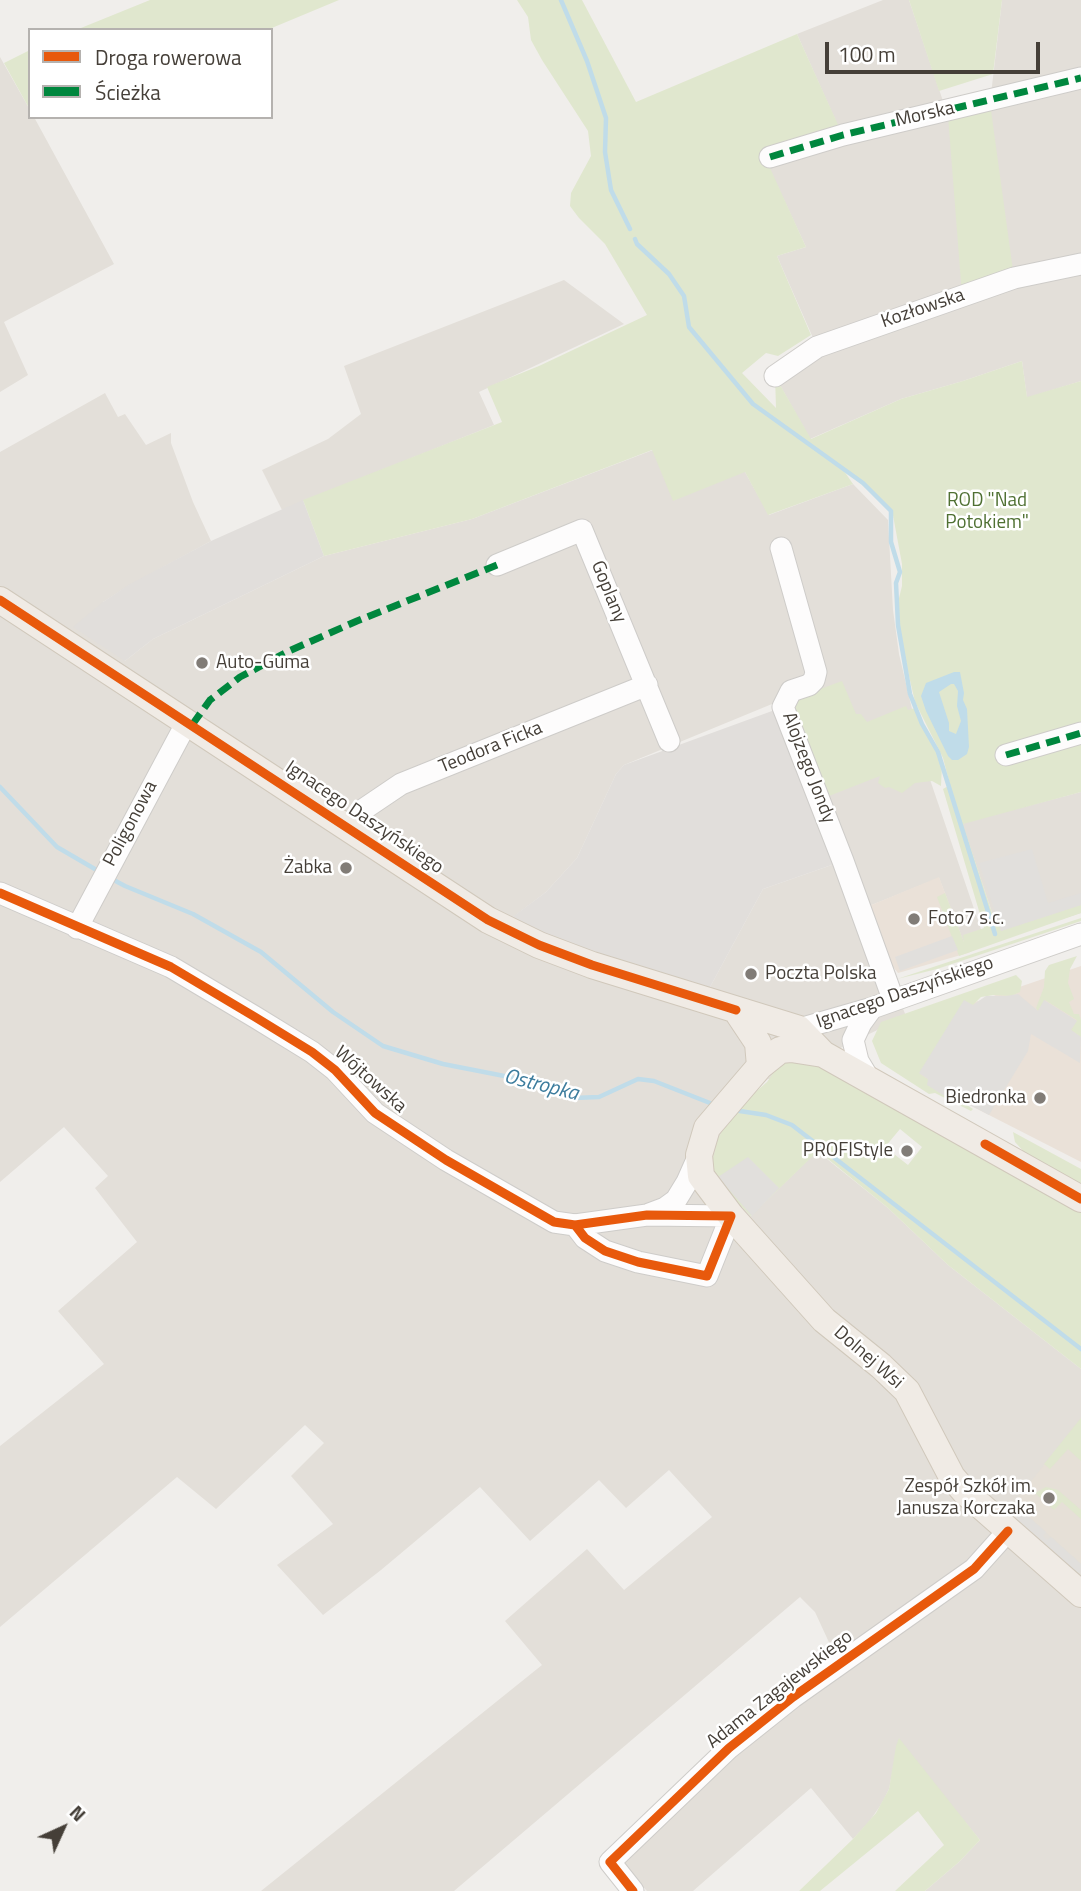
<!DOCTYPE html>
<html>
<head>
<meta charset="utf-8">
<style>
	body { margin:0 }
	#map { position:relative; width:1081px; height:1891px; overflow:hidden; background:#f0eeeb; font-family:"Titillium Web",sans-serif }
	canvas { display:block }
	.legend { position:absolute; left:28px; top:28px; width:245px; height:91px; box-sizing:border-box; background:#fff; border:2px solid #b5b2af; margin:0; padding:9px 12px; list-style:none; font-size:21px; color:#453f38 }
	.legend li { display:flex; align-items:center; gap:14px; height:35px }
	.legend b { width:35px; border:2px solid #b5b2af }
	.north { position:absolute; left:28px; top:1793px; width:70px; height:70px; -webkit-text-stroke:5px #fff; paint-order:stroke; rotate:45deg; font-size:19px; font-weight:700; line-height:28px; text-align:center; color:#453f38 }
	.north::after { content:''; display:block; margin:auto; width:24px; height:32px; background:#453f38; clip-path:polygon(50% 0,100% 100%,50% 72%,0 100%) }
	.scale { position:absolute; left:825px; top:42px; width:215px; height:32px; box-sizing:border-box; border:4px solid #453f38; border-top:0; padding-left:9px; font-size:21px; line-height:24px; white-space:nowrap; color:#453f38; -webkit-text-stroke:5px #fff; paint-order:stroke }
</style>
</head>
<body>
<div id="map">
<canvas width="1081" height="1891"></canvas>
<ul class="legend">
<li><b style="height:9px;background:#e8590c"></b>Droga rowerowa</li>
<li><b style="height:9px;background:#00873e"></b>Ścieżka</li>
</ul>
<div class="north">N</div>
<div class="scale">100 m</div>
</div>
<script>
const ctx = document.querySelector('canvas').getContext('2d');
ctx.lineJoin = 'round';
function paint(path, color) { ctx.fillStyle = color; ctx.fill(path, 'evenodd'); }
const poly = rows => new Path2D(rows.map(r => 'M' + r).join(''));
function stroke(path, color, width, dash) { ctx.strokeStyle = color; ctx.lineWidth = width; ctx.lineCap = dash ? 'butt' : 'round'; ctx.setLineDash(dash || []); ctx.stroke(path); }
function write(font, color, halo, rows, align = 'center') {
  ctx.font = font + ' "Titillium Web",sans-serif'; ctx.lineWidth = 5; ctx.setLineDash([]); ctx.textBaseline = 'middle'; ctx.strokeStyle = halo; ctx.fillStyle = color; for (const [text, x, y, turn = 0] of rows) {
    ctx.save(); ctx.translate(x, y); ctx.rotate((+turn || 0) * Math.PI / 180); ctx.textAlign = isNaN(turn) ? turn : align; if (halo) ctx.strokeText(text, 0, 0); ctx.fillText(text, 0, 0); ctx.restore();
  }
}
const residential = poly([
	[883,0,909,0,948,116,990,103,1002,0,1081,0,1081,381,1027,398,1022,361,963,381,901,399,810,439,775,376,817,347,777,256,806,247,769,168,842,135,797,34],
	[0,57,30,110,30,117,34,117,114,264,4,322,28,375,0,392],
	[564,280,624,324,479,392,494,425,282,510,262,470,328,439,361,414,344,366],
	[105,393,118,417,125,414,146,445,171,433,171,443,193,502,211,541,130,585,103,602,125,661,153,639,324,556,472,519,653,450,745,472,769,515,853,484,888,520,893,610,899,654,912,709,934,754,923,759,986,944,968,953,939,878,869,906,789,697,624,765,616,774,577,858,546,892,500,927,703,1000,763,889,843,861,906,1016,775,1080,768,1079,745,1101,712,1171,751,1216,817,1151,888,1208,948,1265,1081,1369,1081,1891,925,1891,959,1862,980,1840,944,1797,893,1769,889,1789,882,1803,869,1822,853,1839,811,1788,693,1891,647,1891,615,1857,839,1664,815,1612,800,1597,454,1891,261,1891,542,1665,505,1621,587,1549,624,1590,712,1517,669,1470,626,1508,599,1480,530,1541,480,1487,381,1570,323,1615,277,1565,333,1524,291,1476,324,1443,305,1425,216,1509,177,1477,0,1627,0,1446,104,1364,58,1311,137,1242,95,1188,108,1176,64,1127,0,1182,0,452],
	[1081,792,1081,913,1001,939,962,823]
]);
const commercial = poly([
	[939,877,968,953,898,973,890,963,869,906],
	[1081,966,1081,1162,899,1069,890,1031]
]);
const industrial = poly([
	[303,500,324,556,153,639,125,661,73,627,103,602,130,584,211,541],
	[783,707,843,861,763,889,703,1000,499,927,546,892,577,858,616,774,624,765]
]);
const education = poly([
	[1081,1418,1081,1564,1022,1511,1014,1519,1006,1513]
]);
const green = poly([
	[150,0,339,0,267,30,76,30],
	[517,0,582,0,636,102,797,34,840,129,770,168,806,247,777,256,811,335,778,356,766,353,742,373,776,408,775,376,811,439,901,399,963,381,1022,361,1027,397,1081,381,1081,792,963,824,996,925,999,924,1001,931,1081,905,1081,913,959,956,937,897,945,893,964,942,963,935,984,928,943,789,950,785,943,758,915,702,909,676,899,627,897,606,902,586,902,564,892,510,842,468,853,484,768,515,745,472,673,501,652,450,472,519,324,556,303,500,502,422,487,387,539,366,647,315,605,244,579,218,570,206,571,193,591,156,588,131,542,60,531,40,528,17],
	[909,0,1002,0,993,74,939,91],
	[30,50,30,110,4,63],
	[990,103,1014,278,962,295,948,116],
	[842,681,856,714,861,714,867,722,906,706,908,710,915,708,942,764,941,786,932,781,915,783,902,793,889,787,885,788,878,783,880,776,829,796,791,700],
	[1081,918,1081,921,937,969,897,979],
	[1077,956,1070,969,1068,983,1074,999,1069,1002,1074,1014,1079,1014,1081,1020,1081,1037,1071,1030,1077,1020,1045,1000,1038,1011,1036,1008,1044,987,1045,971,1049,965],
	[1016,975,1022,981,1020,992,1011,996,994,995,981,997,973,1005,920,1074,973,1109,971,1111,935,1093,929,1094,881,1063,872,1041,881,1022],
	[808,1058,949,1135,1081,1212,1081,1369,948,1265,888,1208,818,1151,751,1216,741,1206,712,1171,711,1166,718,1139,725,1125,745,1101,767,1082,783,1059],
	[900,1129,922,1147,908,1165,885,1147],
	[1013,1132,1081,1169,1081,1190,1035,1164,1015,1142],
	[1081,1418,1081,1461,1068,1449,1050,1469,1044,1464],
	[1046,1487,1058,1490,1081,1510,1081,1519,1062,1502,1054,1510,1035,1493],
	[899,1738,980,1840,959,1862,925,1891,895,1891,944,1845,918,1811,820,1891,799,1891,853,1839,876,1813,889,1789,896,1746]
]);
const parking = poly([
	[1032,849,1048,903,1081,893,1081,905,1001,931,979,863],
	[952,936,958,950,900,971,895,957],
	[1018,994,1038,1011,1044,1000,1077,1021,1071,1030,1081,1037,1080,1063,1031,1034,1028,1051,989,1115,960,1100,951,1100,927,1085,928,1079,919,1073,964,1000,973,1005,986,996,1006,996],
	[748,1157,779,1188,752,1216,718,1177],
	[1021,1510,1046,1532,1043,1536,1047,1540,1051,1537,1081,1564,1081,1570,1077,1575,1014,1519]
]);
const water = poly([
	[954,672,960,672,964,693,963,700,967,709,969,747,967,754,958,760,952,760,948,756,926,711,921,696,926,683],
	[951,684,954,684,958,691,957,706,961,721,956,734,949,731,949,723,939,692]
]);
const stream = poly([
	[561,0,587,61,606,118,605,152,611,190,630,229],
	[635,239,637,244,669,274,684,296,689,327,753,404,863,483,891,511,891,542,900,572,896,583,898,625,910,694,922,724,938,752,995,934],
	[0,787,57,847,100,872],
	[110,878,125,886,193,914,261,952,333,1012,383,1046,443,1064,535,1082,574,1098,599,1097,638,1079,654,1081,715,1105],
	[733,1110,766,1115,792,1125,1081,1349]
]);
const minor = poly([
	[770,157,843,135,1081,78],
	[775,376,817,347,1014,278,1081,264],
	[781,548,816,672,814,680,809,685,791,691,783,707,843,861,893,999],
	[497,565,582,530,669,741],
	[1006,755,1081,733],
	[348,828,364,809,401,784,647,685],
	[0,893,171,967,255,1017,312,1052,335,1070,375,1113,446,1160,554,1222,575,1225,647,1215,731,1216,707,1276,638,1262,605,1251,585,1238,575,1225],
	[77,928,187,722],
	[791,1038,799,1029,872,1008,1081,934],
	[869,1079,858,1061,853,1040,861,1023,872,1008],
	[649,1214,665,1208,676,1200,687,1182,699,1155],
	[633,1891,610,1862,729,1748,793,1697,974,1569,1008,1531]
]);
const major = poly([
	[0,600,488,920,539,945,592,965,799,1029,823,1054,1081,1199],
	[736,1010,758,1043,760,1066],
	[823,1054,791,1049,780,1050,760,1066,707,1128,699,1155,701,1176,731,1216,824,1320,881,1366,907,1391,952,1477,965,1492,1081,1594]
]);
const quiet = poly([
	[770,157,843,135,1081,78],
	[192,725,210,700,240,677,289,651,357,621,497,565],
	[1006,755,1081,733]
]);
const cycleway = poly([
	[0,600,488,920,539,945,592,965,736,1010],
	[0,893,171,967,255,1017,312,1052,335,1070,375,1113,446,1160,554,1222,575,1225,647,1215,731,1216,707,1276,638,1262,605,1251,585,1238,575,1225],
	[985,1144,1081,1199],
	[633,1891,610,1862,729,1748,793,1697,974,1569,1008,1531]
]);
const markers = [
	[202,663,7,"#817c77"],
	[346,868,7,"#817c77"],
	[914,919,7,"#817c77"],
	[751,974,7,"#817c77"],
	[1040,1098,7,"#817c77"],
	[907,1151,7,"#817c77"],
	[1049,1498,7,"#817c77"]
];
const streetNames = [
	["Morska",925,115,-13],
	["Kozłowska",923,309,-19],
	["Goplany",608,592,68],
	["Teodora Ficka",491,748,-22],
	["Alojzego Jondy",808,768,69],
	["Ignacego Daszyńskiego",364,818,34],
	["Poligonowa",131,824,-62],
	["Ignacego Daszyńskiego",905,993,-19],
	["Wójtowska",370,1080,42],
	["Dolnej Wsi",868,1358,41],
	["Adama Zagajewskiego",780,1690,-38]
];
const parkNames = [
	["ROD \"Nad",987,501],
	["Potokiem\"",987,523]
];
const poiNames = [
	["Auto-Guma",216,663,"left"],
	["Żabka",332,868],
	["Foto7 s.c.",928,919,"left"],
	["Poczta Polska",765,974,"left"],
	["Biedronka",1026,1098],
	["PROFIStyle",893,1151],
	["Zespół Szkół im.",1035,1487],
	["Janusza Korczaka",1035,1509]
];
const waterNames = [
	["Ostropka",541,1086,14]
];
paint(residential, '#e3dfd9');
paint(commercial, '#eae1d8');
paint(industrial, '#e1dedb');
paint(education, '#e6e0d7');
paint(green, '#e0e7ce');
paint(parking, '#e1dfdc');
paint(water, '#c0dce9');
stroke(stream, '#c0dce9', 4.5);
stroke(minor, '#ceccc9', 23);
stroke(major, '#d0c8bb', 28);
stroke(minor, '#fdfcfc', 21);
stroke(major, '#f0ebe5', 26);
stroke(quiet, '#00873e', 7, [14, 7]);
stroke(cycleway, '#e8590c', 9);
for (const [x, y, r, color] of markers) { const dot = new Path2D(); dot.arc(x, y, r, 0, 2 * Math.PI); ctx.fillStyle = color; ctx.fill(dot); stroke(dot, '#fff', 2.5); }
write('19px', '#453f38', '#fff', streetNames);
write('19px', '#4f7032', '#fff', parkNames);
write('19px', '#453f38', '#fff', poiNames, 'right');
write('italic 21px', '#3c7c9d', '#fff', waterNames);
</script>
</body>
</html>
